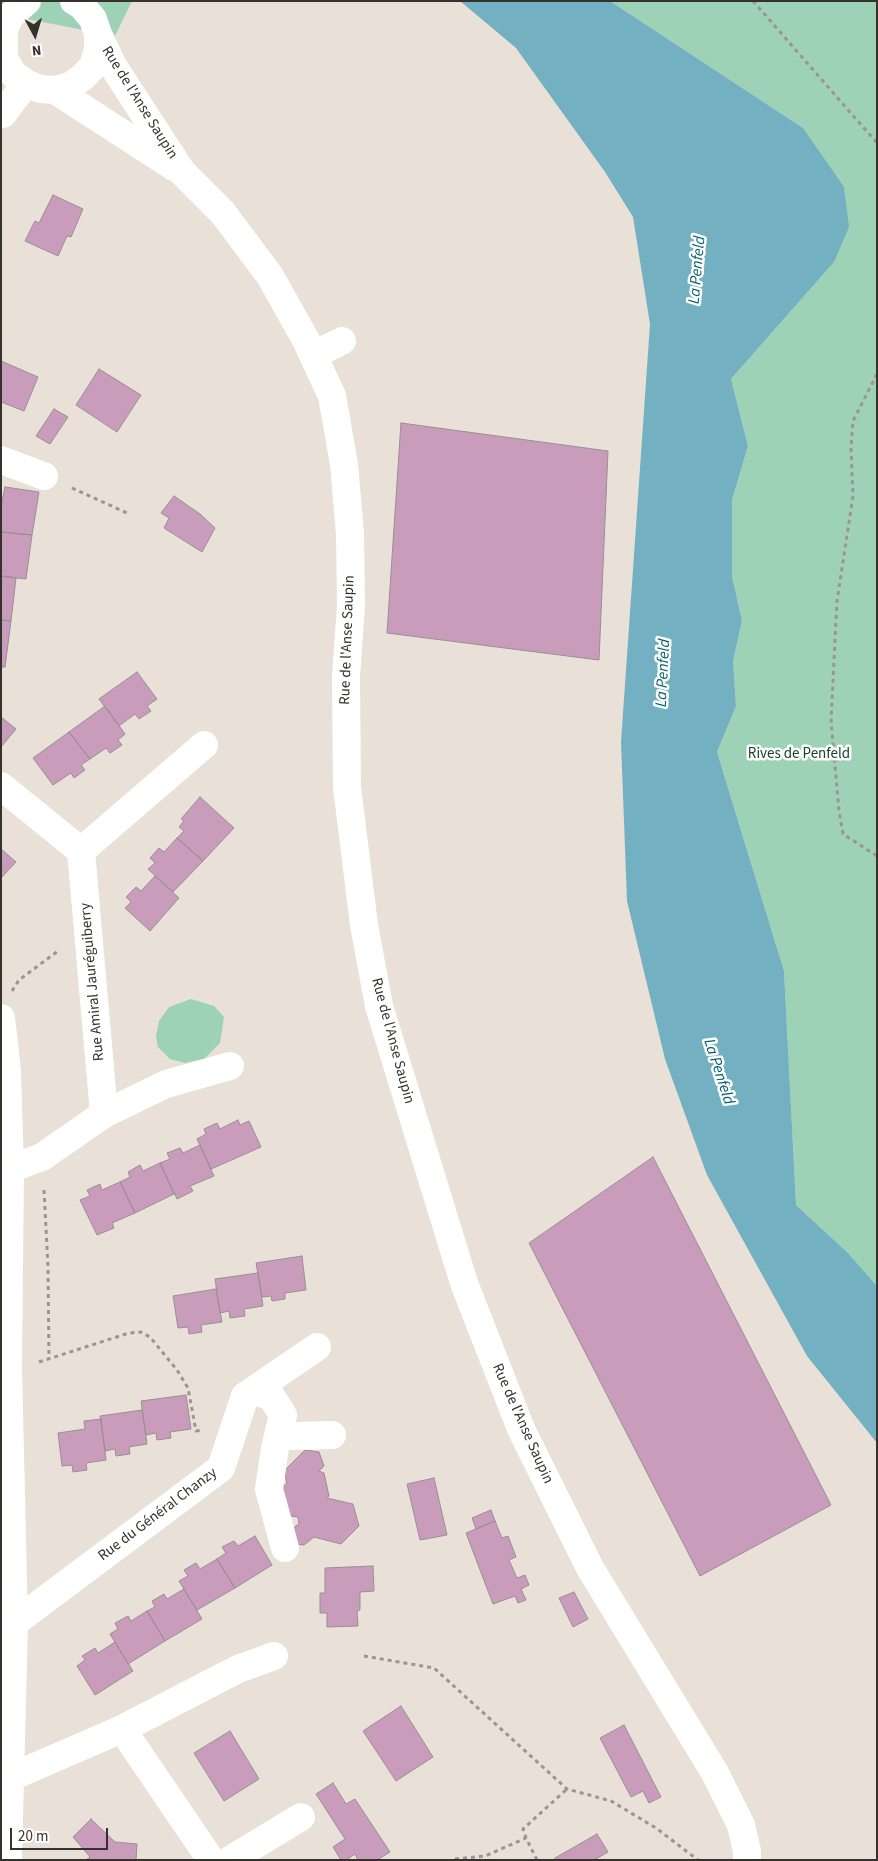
<!DOCTYPE html>
<html>
<head>
<meta charset="utf-8">
<style>
	body { margin:0 }
	#map { position:relative; width:878px; height:1861px; overflow:hidden; background:#e9e0d7; font-family:"Source Sans 3",sans-serif }
	canvas { display:block }
	.frame { position:absolute; inset:0; border:2px solid #35322e; pointer-events:none }
	.north { position:absolute; left:10px; top:10px; width:50px; height:50px; -webkit-text-stroke:4px #fff; paint-order:stroke; rotate:174deg; font-size:14px; font-weight:700; line-height:20px; text-align:center; color:#35322e }
	.north::after { content:''; display:block; margin:auto; width:18px; height:22px; background:#35322e; clip-path:polygon(50% 0,100% 100%,50% 72%,0 100%) }
	.scale { position:absolute; left:10px; top:1828px; width:98px; height:22px; box-sizing:border-box; border:2px solid #35322e; border-top:0; padding-left:6px; font-size:15px; line-height:18px; white-space:nowrap; color:#35322e; -webkit-text-stroke:4px #fff; paint-order:stroke }
</style>
</head>
<body>
<div id="map">
<canvas width="878" height="1861"></canvas>
<div class="frame"></div>
<div class="north">N</div>
<div class="scale">20 m</div>
</div>
<script>
const ctx = document.querySelector('canvas').getContext('2d');
ctx.lineJoin = 'round';
function paint(path, color) { ctx.fillStyle = color; ctx.fill(path, 'evenodd'); }
const poly = rows => new Path2D(rows.map(r => 'M' + r).join(''));
function stroke(path, color, width, dash) { ctx.strokeStyle = color; ctx.lineWidth = width; ctx.lineCap = dash ? 'butt' : 'round'; ctx.setLineDash(dash || []); ctx.stroke(path); }
function write(font, color, halo, rows, align = 'center') {
  ctx.font = font + ' "Source Sans 3",sans-serif'; ctx.lineWidth = 5; ctx.setLineDash([]); ctx.textBaseline = 'middle'; ctx.strokeStyle = halo; ctx.fillStyle = color; for (const [text, x, y, turn = 0] of rows) {
    ctx.save(); ctx.translate(x, y); ctx.rotate((+turn || 0) * Math.PI / 180); ctx.textAlign = isNaN(turn) ? turn : align; if (halo) ctx.strokeText(text, 0, 0); ctx.fillText(text, 0, 0); ctx.restore();
  }
}
const green = poly([
	[1,1,132,1,115,36,1,14],
	[610,1,877,1,877,1286,848,1253,796,1205,784,971,717,752,736,706,733,661,742,621,732,576,732,500,748,446,731,379,834,262,803,128],
	[191,999,214,1006,224,1017,220,1043,204,1059,185,1063,170,1059,158,1047,156,1036,159,1021,169,1007]
]);
const water = poly([
	[460,1,610,1,803,128,844,187,849,227,834,262,731,379,748,446,732,500,732,576,742,621,733,661,736,706,717,752,784,971,796,1205,848,1253,877,1286,877,1443,807,1356,707,1175,665,1059,627,901,621,742,650,324,633,217,605,172,516,48]
]);
const building = poly([
	[53,195,83,209,71,237,67,236,58,256,25,241,35,221,39,223,53,195],
	[1,361,38,377,24,411,1,402,1,361],
	[99,369,141,395,117,432,76,405,99,369],
	[54,409,68,417,50,444,36,436,54,409],
	[401,423,608,451,599,660,387,633,401,423],
	[5,487,39,492,32,535,1,532,1,506,5,487],
	[174,496,200,514,215,528,202,552,164,528,169,518,161,513,174,496],
	[1,532,32,535,26,579,1,576,1,532],
	[1,576,16,578,11,621,1,620,1,576],
	[1,620,11,621,5,667,1,667,1,620],
	[137,672,157,699,147,706,151,711,139,719,135,714,119,726,99,699,137,672],
	[105,706,125,734,118,740,122,745,110,753,106,748,90,759,69,732,105,706],
	[1,717,16,729,1,747,1,717],
	[69,732,90,759,81,765,85,770,74,778,71,773,53,785,33,758,69,732],
	[200,797,234,828,203,861,177,838,184,831,179,827,184,821,181,819,200,797],
	[177,838,203,861,173,892,148,869,155,863,150,858,159,848,164,852,177,838],
	[1,849,16,862,1,878,1,849],
	[155,876,179,898,150,931,125,908,131,902,126,897,136,887,141,891,155,876],
	[238,1120,240,1125,249,1121,261,1147,211,1169,197,1139,206,1134,204,1129,217,1123,220,1129,238,1120],
	[200,1145,214,1176,190,1186,193,1191,177,1199,160,1163,170,1159,167,1153,180,1148,183,1153,200,1145],
	[653,1157,831,1505,700,1576,529,1243,653,1157],
	[160,1163,174,1194,135,1213,120,1182,130,1177,128,1172,140,1165,143,1171,160,1163],
	[120,1182,135,1213,112,1223,114,1228,97,1235,80,1200,90,1196,87,1190,100,1184,102,1190,120,1182],
	[302,1256,306,1290,285,1293,285,1299,272,1301,271,1296,262,1297,256,1263,302,1256],
	[258,1273,263,1306,244,1309,245,1316,230,1318,229,1311,220,1313,215,1279,258,1273],
	[216,1289,222,1322,201,1325,202,1332,189,1334,188,1327,178,1328,173,1296,216,1289],
	[186,1395,191,1429,170,1432,171,1438,157,1440,156,1433,146,1435,141,1401,186,1395],
	[142,1410,147,1444,129,1447,130,1454,116,1456,115,1449,105,1451,100,1416,142,1410],
	[101,1419,106,1460,86,1463,87,1470,73,1472,72,1465,62,1466,58,1433,85,1429,84,1421,101,1419],
	[305,1450,319,1452,324,1466,319,1471,324,1473,329,1496,327,1498,353,1504,359,1526,341,1544,314,1537,304,1545,294,1544,290,1530,299,1524,298,1517,285,1515,278,1491,287,1483,284,1471,305,1450],
	[434,1478,447,1535,420,1540,407,1484,434,1478],
	[491,1510,495,1521,476,1529,472,1518,491,1510],
	[495,1521,502,1538,508,1536,516,1557,509,1560,517,1578,525,1575,529,1585,521,1589,526,1600,518,1603,515,1596,493,1604,466,1533,495,1521],
	[255,1536,272,1565,235,1588,217,1559,226,1553,222,1547,234,1541,238,1546,255,1536],
	[217,1559,235,1588,197,1610,179,1581,188,1576,184,1570,196,1563,200,1569,217,1559],
	[373,1566,374,1591,360,1592,360,1610,357,1611,358,1626,327,1627,327,1613,320,1613,320,1593,325,1593,325,1568,373,1566],
	[184,1589,202,1619,165,1641,147,1611,155,1607,152,1601,164,1594,167,1599,184,1589],
	[574,1592,588,1619,573,1627,559,1598,574,1592],
	[147,1611,165,1641,128,1664,110,1634,118,1629,115,1623,128,1616,131,1621,147,1611],
	[115,1642,133,1671,95,1695,77,1666,85,1660,82,1656,95,1648,98,1653,115,1642],
	[401,1706,433,1757,396,1781,363,1731,401,1706],
	[624,1725,661,1797,649,1803,643,1791,631,1797,600,1738,624,1725],
	[230,1731,259,1779,224,1801,194,1753,230,1731],
	[333,1783,346,1804,355,1799,390,1852,377,1860,358,1860,355,1854,346,1860,341,1860,333,1847,345,1839,316,1794,333,1783],
	[91,1819,115,1842,137,1844,136,1860,86,1860,90,1857,73,1837,91,1819],
	[597,1834,608,1852,594,1860,555,1860,555,1858,597,1834]
]);
const path = poly([
	[753,1,877,143],
	[877,374,853,421,851,449,853,496,837,601,831,720,839,811,843,834,877,856],
	[72,488,127,513],
	[12,991,19,980,58,951],
	[44,1190,48,1267,49,1359],
	[39,1362,129,1333,141,1332,150,1337,177,1370,188,1388,196,1431,203,1430],
	[364,1656,434,1668,567,1789,611,1801,656,1828,698,1860],
	[455,1859,485,1856,526,1838],
	[537,1860,526,1838,523,1829,567,1789]
]);
const minor = poly([
	[27,1,10,16,4,30,4,58,13,74,26,83,40,89,55,90,70,86,83,77,93,66,98,50,98,34,93,19,82,6,74,1],
	[98,34,113,66,182,172,223,213,270,276,307,342,332,396,344,464,350,534,351,605,346,677,347,787,364,925,379,1006,464,1283,521,1429,590,1568,715,1773,741,1825,747,1851,747,1860],
	[55,90,174,167],
	[1,114,3,114,26,83],
	[313,355,342,341],
	[1,460,44,476],
	[1,786,81,851,104,1114,42,1157,10,1169],
	[81,851,204,745],
	[1,1018,7,1071,10,1169,8,1367,14,1623,8,1860],
	[104,1114,166,1084,230,1066],
	[253,1391,271,1396,283,1415,275,1448,269,1489,285,1548],
	[279,1434,294,1436,332,1435],
	[14,1623,221,1468,245,1396,317,1347],
	[122,1729,211,1860],
	[9,1778,122,1729,238,1669,274,1656],
	[230,1860,301,1817]
]);
const streetNames = [
	["Rue de l'Anse Saupin",139,103,58],
	["Rue de l'Anse Saupin",348,640,-88],
	["Rue Amiral Jauréguiberry",93,982,-95],
	["Rue de l'Anse Saupin",392,1041,75],
	["Rue de l'Anse Saupin",522,1424,66],
	["Rue du Général Chanzy",158,1515,-37]
];
const parkNames = [
	["Rives de Penfeld",799,755]
];
const waterNames = [
	["La Penfeld",698,270,-85],
	["La Penfeld",664,673,-87],
	["La Penfeld",718,1072,72]
];
paint(green, '#9dd2b7');
paint(water, '#73b1c2');
paint(building, '#ca9cbb');
stroke(building, '#998e95', 1);
stroke(path, '#9c958f', 3, [4, 4]);
stroke(minor, '#fff', 28);
write('15px', '#35322e', '#fff', streetNames);
write('15px', '#184330', '#fff', parkNames);
write('italic 16px', '#005c6e', '#fff', waterNames);
</script>
</body>
</html>
